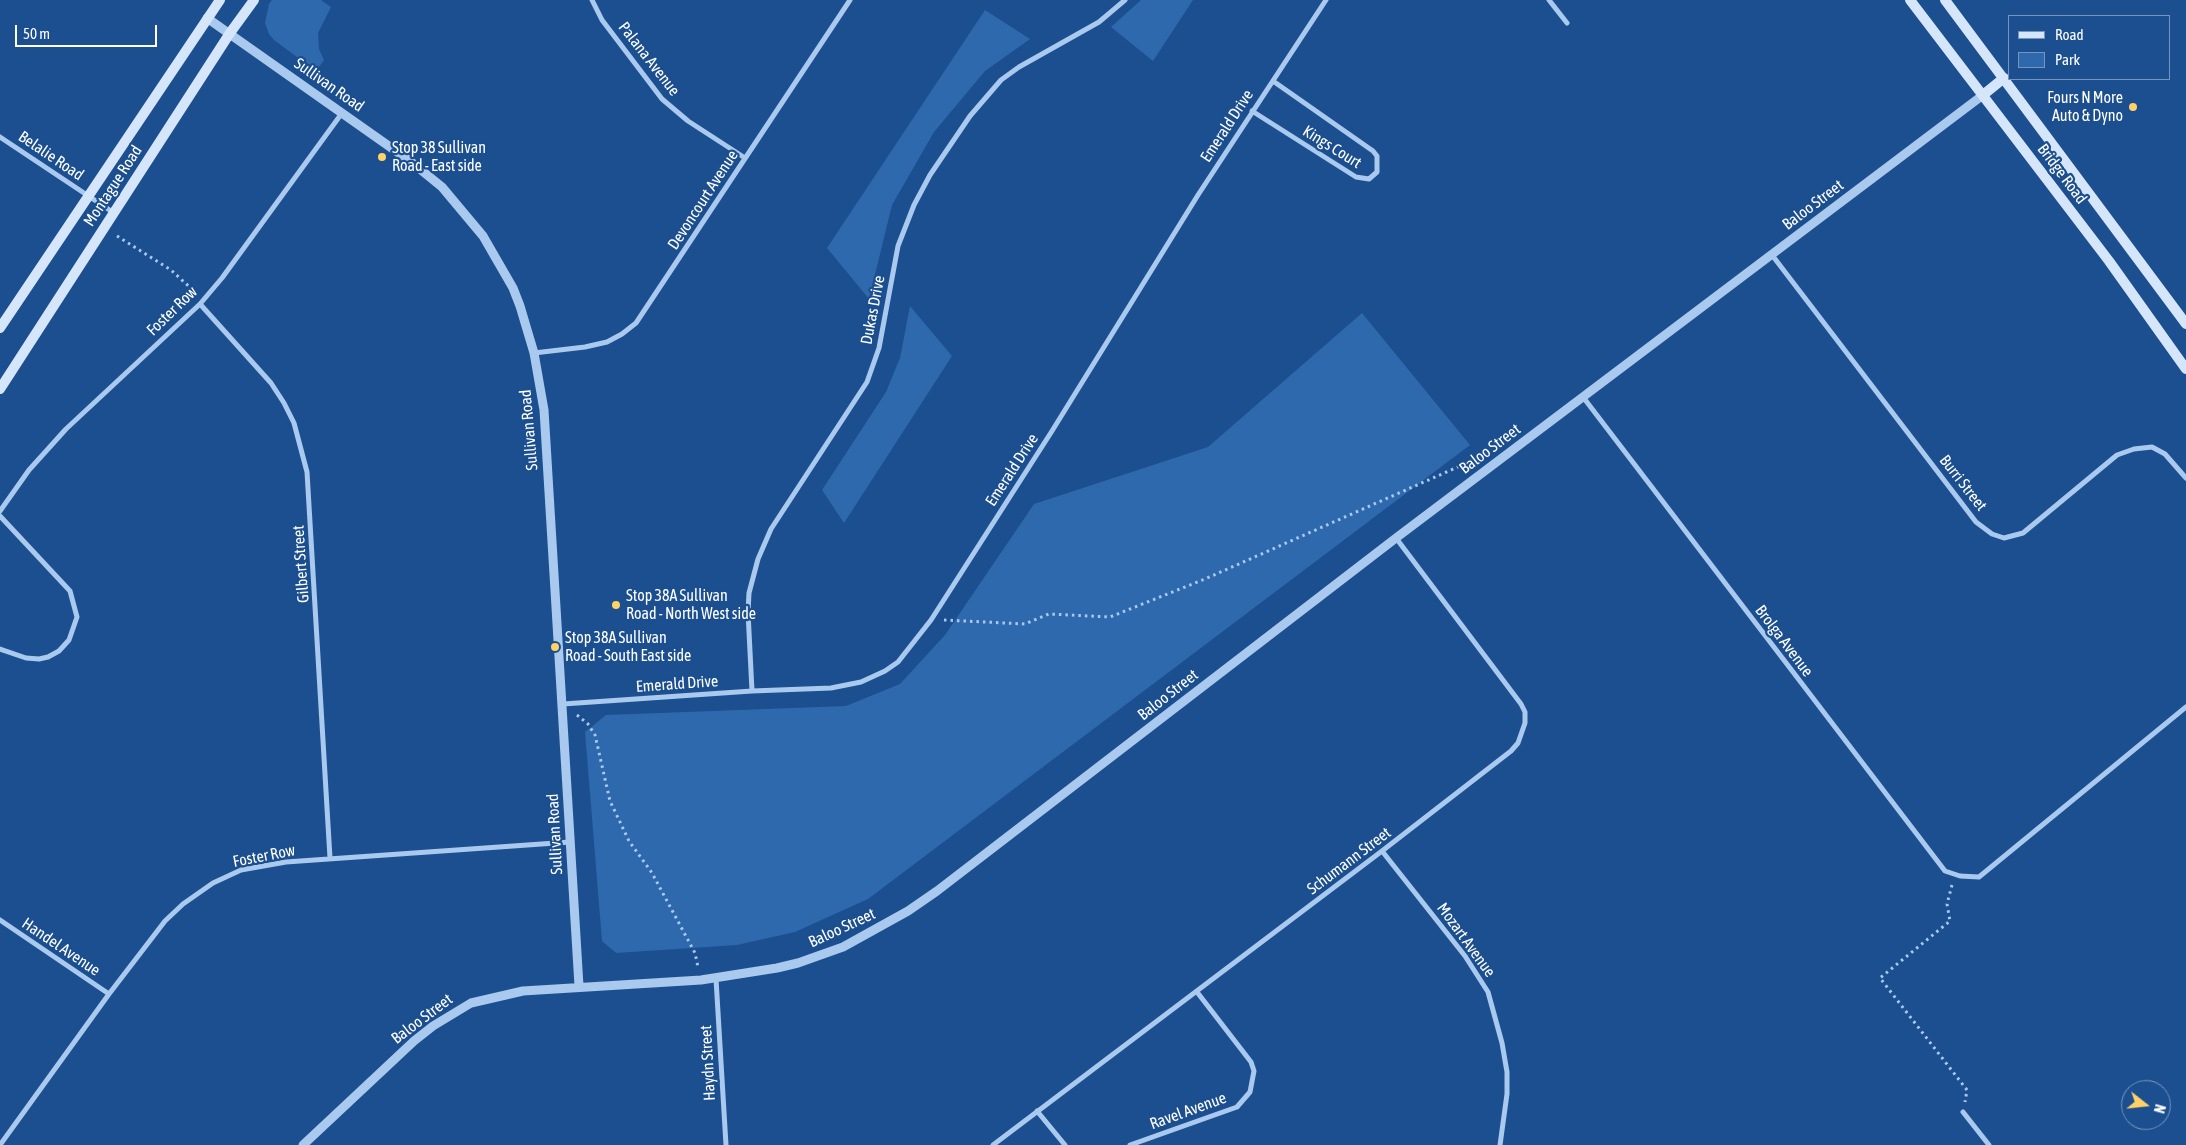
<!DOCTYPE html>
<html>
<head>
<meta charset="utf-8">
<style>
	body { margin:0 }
	#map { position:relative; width:2186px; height:1145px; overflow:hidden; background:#1b4f8f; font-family:"Asap Condensed",sans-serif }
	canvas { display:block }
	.legend { position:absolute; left:2008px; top:15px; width:162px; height:65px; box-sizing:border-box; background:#1b4f8f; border:1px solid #7695bc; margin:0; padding:6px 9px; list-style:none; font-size:15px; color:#fff }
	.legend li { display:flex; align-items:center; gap:10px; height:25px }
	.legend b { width:25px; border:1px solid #7695bc }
	.north { position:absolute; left:2121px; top:1080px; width:50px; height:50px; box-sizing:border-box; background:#1b4f8f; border:1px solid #7695bc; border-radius:50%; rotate:106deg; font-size:14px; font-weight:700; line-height:20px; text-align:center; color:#fff }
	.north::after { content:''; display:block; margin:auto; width:18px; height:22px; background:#ffd166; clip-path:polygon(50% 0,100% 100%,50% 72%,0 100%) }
	.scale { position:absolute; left:15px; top:25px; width:142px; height:22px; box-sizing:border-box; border:2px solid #fff; border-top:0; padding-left:6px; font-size:15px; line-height:18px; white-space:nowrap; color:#fff; -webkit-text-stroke:4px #1b4f8f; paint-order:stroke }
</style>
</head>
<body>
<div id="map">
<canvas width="2186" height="1145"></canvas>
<ul class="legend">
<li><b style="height:6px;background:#d6e6fa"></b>Road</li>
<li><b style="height:14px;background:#2e69ad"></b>Park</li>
</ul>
<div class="north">N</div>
<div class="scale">50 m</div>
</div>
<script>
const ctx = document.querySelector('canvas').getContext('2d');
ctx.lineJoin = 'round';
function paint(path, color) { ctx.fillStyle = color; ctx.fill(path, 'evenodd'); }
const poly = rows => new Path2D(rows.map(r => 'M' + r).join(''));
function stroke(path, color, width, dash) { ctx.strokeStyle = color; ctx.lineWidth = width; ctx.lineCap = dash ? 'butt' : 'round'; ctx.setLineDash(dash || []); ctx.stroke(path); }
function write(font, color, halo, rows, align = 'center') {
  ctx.font = font + ' "Asap Condensed",sans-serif'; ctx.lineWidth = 4.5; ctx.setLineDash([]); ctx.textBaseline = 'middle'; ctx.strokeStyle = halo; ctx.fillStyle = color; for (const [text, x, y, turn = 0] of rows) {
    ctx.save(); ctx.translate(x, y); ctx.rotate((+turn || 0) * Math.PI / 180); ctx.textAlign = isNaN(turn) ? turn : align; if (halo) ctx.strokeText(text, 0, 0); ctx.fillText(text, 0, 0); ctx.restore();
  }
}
const green = poly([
	[272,0,321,0,331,7,318,33,319,49,324,60,316,71,274,40,269,34,265,23,269,4],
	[1141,0,1193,0,1153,61,1111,27],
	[985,10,1030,39,985,71,934,132,892,205,869,299,827,248],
	[910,306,952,356,844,523,822,490,886,392,900,358],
	[1362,313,1470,445,868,899,795,932,737,945,616,953,602,941,585,732,606,715,846,706,900,684,945,635,1034,504,1208,447]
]);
const path = poly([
	[117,236,171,270,195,292],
	[944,620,1025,624,1049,614,1110,617,1205,579,1469,462,1472,465],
	[577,715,588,724,595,735,610,801,629,841,652,873,695,953,698,967],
	[1952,885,1947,904,1950,921,1880,978,1967,1090,1965,1102]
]);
const minor = poly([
	[592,0,602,20,662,99,688,121,745,158],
	[1549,0,1567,23],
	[1252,111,1356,177,1369,179,1377,172,1377,156,1373,151,1273,81],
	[0,137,114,213],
	[1772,255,1976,522,1992,534,2004,538,2023,533,2117,455,2134,449,2152,447,2165,454,2186,478],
	[200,304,271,383,284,403,294,423,307,472,330,858],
	[534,353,585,347,607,342,622,334,636,323,850,0],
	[1583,397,1945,871,1960,876,1979,877,2186,707],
	[0,511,29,470,66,429,200,304,222,278,342,113],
	[0,516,70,591,77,617,69,640,59,651,48,657,39,659,26,658,0,649],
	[752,691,748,612,749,593,758,559,771,529,867,382,879,348,898,246,914,205,930,175,970,116,1001,80,1019,67,1099,22,1125,0],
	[563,704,752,691,831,688,861,682,885,671,898,662,931,620,1052,431,1198,195,1326,0],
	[1382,851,1465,956,1488,992,1502,1043,1507,1072,1507,1094,1500,1145],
	[0,920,109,994],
	[716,979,726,1145],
	[1037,1111,1065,1145],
	[1963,1112,1989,1145],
	[0,1145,109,994,165,921,183,904,213,883,241,870,286,862,570,842],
	[993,1145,1382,851,1511,751,1518,743,1525,723,1525,712,1521,704,1396,538],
	[1130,1145,1237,1107,1250,1092,1254,1071,1251,1062,1197,992]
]);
const tertiary = poly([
	[207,18,410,161,442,187,483,236,513,288,520,306,534,353,544,410,579,986],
	[303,1145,414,1041,433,1026,471,1003,523,991,701,980,777,968,798,963,843,947,908,911,937,891,1396,538,1983,95]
]);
const secondary = poly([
	[1910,0,2109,261,2186,369],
	[1945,0,2186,324],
	[1983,95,2004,78],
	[0,328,220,0],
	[0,389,230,33,254,0]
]);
const markers = [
	[2133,107,5,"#ffd166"],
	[382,157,5,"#ffd166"],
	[616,605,5,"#ffd166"],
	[555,647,5,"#ffd166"]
];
const streetNames = [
	["Palana Avenue",649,59,52],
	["Sullivan Road",329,85,35],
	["Emerald Drive",1227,126,-57],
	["Kings Court",1332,147,32],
	["Belalie Road",51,156,34],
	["Bridge Road",2062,174,53],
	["Montague Road",113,186,-57],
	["Devoncourt Avenue",703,200,-57],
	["Baloo Street",1813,205,-37],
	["Dukas Drive",873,310,-79],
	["Foster Row",172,311,-44],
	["Sullivan Road",529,430,-95],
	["Baloo Street",1490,449,-37],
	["Emerald Drive",1012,470,-57],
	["Burri Street",1963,483,52],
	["Gilbert Street",301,564,-94],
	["Brolga Avenue",1784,641,53],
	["Emerald Drive",677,684,-4],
	["Baloo Street",1168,695,-38],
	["Sullivan Road",555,834,-93],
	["Foster Row",264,856,-11],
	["Schumann Street",1349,861,-37],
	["Baloo Street",842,928,-25],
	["Mozart Avenue",1466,940,54],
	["Handel Avenue",61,947,34],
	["Baloo Street",422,1019,-37],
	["Haydn Street",708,1063,-93],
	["Ravel Avenue",1188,1111,-20]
];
const poiNames = [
	["Fours N More",2123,98,"right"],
	["Auto & Dyno",2123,116,"right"],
	["Stop 38 Sullivan",392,148],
	["Road - East side",392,166],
	["Stop 38A Sullivan",626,596],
	["Road - North West side",626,614],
	["Stop 38A Sullivan",565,638],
	["Road - South East side",565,656]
];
paint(green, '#2e69ad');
stroke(path, '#a9c9ee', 3, [2.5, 4]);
stroke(minor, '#a9c9ee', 5);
stroke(tertiary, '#a9c9ee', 9);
stroke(secondary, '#d6e6fa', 10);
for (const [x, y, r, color] of markers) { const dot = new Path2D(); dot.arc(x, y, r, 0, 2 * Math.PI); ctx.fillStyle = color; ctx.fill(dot); stroke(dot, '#1b4f8f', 2); }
write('16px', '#fff', '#1b4f8f', streetNames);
write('16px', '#fff', '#1b4f8f', poiNames, 'left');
</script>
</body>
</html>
